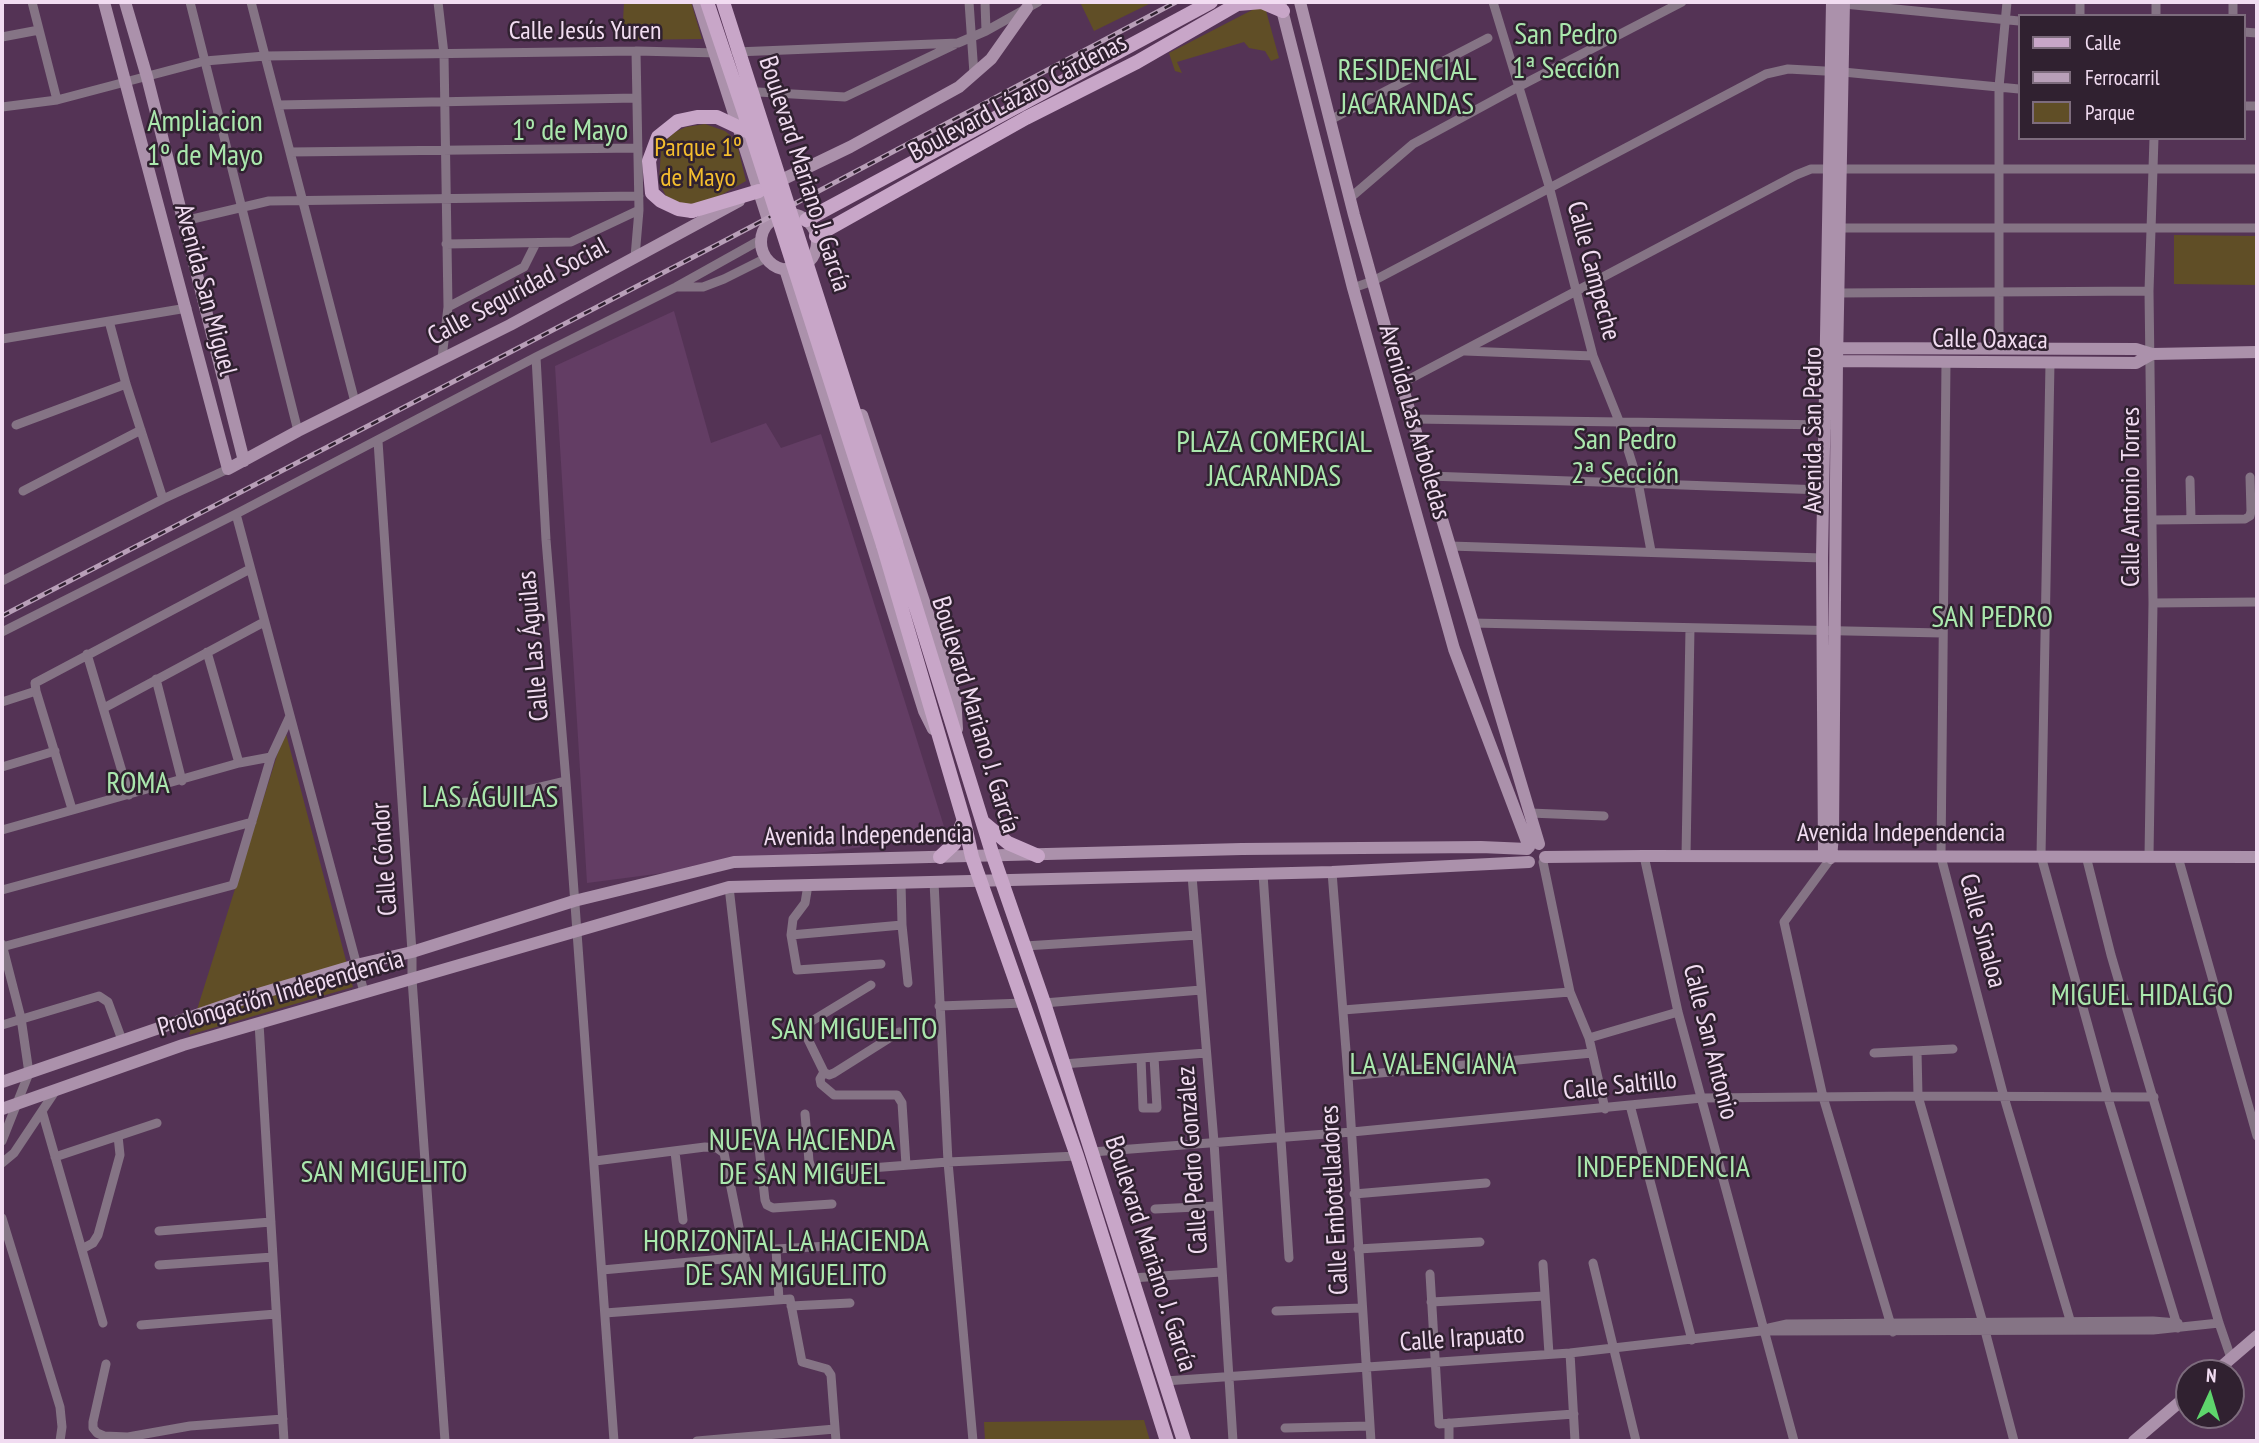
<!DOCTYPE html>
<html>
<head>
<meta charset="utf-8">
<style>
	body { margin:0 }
	#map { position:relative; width:2259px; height:1443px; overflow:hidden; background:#543355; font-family:"PT Sans Narrow",sans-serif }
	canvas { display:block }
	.frame { position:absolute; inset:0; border:4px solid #f1dcf1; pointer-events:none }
	.legend { position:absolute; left:2018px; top:14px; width:228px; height:126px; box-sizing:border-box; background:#302130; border:2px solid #7d6c7d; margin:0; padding:9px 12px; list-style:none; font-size:21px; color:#f1dcf1 }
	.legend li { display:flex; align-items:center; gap:14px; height:35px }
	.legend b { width:35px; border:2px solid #7d6c7d }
	.north { position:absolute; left:2175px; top:1359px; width:70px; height:70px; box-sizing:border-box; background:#302130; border:2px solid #7d6c7d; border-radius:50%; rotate:4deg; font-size:19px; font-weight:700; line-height:28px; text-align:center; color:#f1dcf1 }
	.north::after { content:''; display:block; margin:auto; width:24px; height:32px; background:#5ed56c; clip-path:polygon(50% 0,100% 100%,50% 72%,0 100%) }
</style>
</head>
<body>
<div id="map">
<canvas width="2259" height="1443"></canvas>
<div class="frame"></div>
<ul class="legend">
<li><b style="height:9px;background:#c8a6c8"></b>Calle</li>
<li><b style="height:9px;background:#b89fb8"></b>Ferrocarril</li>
<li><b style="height:19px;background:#604e26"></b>Parque</li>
</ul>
<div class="north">N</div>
</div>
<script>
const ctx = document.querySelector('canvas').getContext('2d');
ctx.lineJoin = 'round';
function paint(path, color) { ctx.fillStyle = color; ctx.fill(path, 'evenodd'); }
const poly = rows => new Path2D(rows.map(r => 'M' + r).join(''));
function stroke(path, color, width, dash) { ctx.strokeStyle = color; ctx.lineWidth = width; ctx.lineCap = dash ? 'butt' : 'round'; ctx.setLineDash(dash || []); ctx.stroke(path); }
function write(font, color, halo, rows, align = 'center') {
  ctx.font = font + ' "PT Sans Narrow",sans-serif'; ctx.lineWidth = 5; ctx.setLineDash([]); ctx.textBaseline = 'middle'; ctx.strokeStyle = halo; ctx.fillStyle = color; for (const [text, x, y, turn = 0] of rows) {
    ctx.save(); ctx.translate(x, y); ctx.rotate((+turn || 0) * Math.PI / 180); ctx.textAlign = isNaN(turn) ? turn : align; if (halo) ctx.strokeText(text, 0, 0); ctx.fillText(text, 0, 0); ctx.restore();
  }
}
const built = poly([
	[674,311,711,443,766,423,781,448,821,434,947,836,587,883,555,366]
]);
const green = poly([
	[624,2,691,2,702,39,622,40],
	[1080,2,1153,2,1094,31],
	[1265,7,1279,58,1271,61,1265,51,1249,48,1244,42,1177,62,1182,73,1175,71,1169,53,1256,8],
	[705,124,725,131,736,140,746,181,723,194,695,206,686,206,666,196,659,182,661,151,665,141,675,132,686,127],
	[2174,235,2257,236,2257,285,2174,284],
	[285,730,353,987,189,1035],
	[1144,1420,1150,1441,985,1441,984,1422]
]);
const street = poly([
	[32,2,57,100],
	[190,2,298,431],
	[251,2,355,402],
	[438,2,444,54,448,307,442,358],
	[969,2,974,74],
	[985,2,986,31],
	[1493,2,1549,186,1593,356,1619,421,1638,482,1651,551],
	[1844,4,2019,21],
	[2080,16,2080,2],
	[2156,16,2156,2],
	[2233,16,2233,2],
	[2243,32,2257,33],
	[2,37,39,30],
	[736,52,958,43,986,31,1038,2],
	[758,92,845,97,954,45],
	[278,105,636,98],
	[2243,106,2257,106],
	[2,107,57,100,205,61,265,56,636,51,719,53],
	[1330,120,1488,38],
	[290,152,638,148],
	[1350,198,1413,144,1520,86,1682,2],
	[184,221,269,201,639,196],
	[1840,228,2257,228],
	[446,244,571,242,639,210],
	[635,257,639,210,636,51],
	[678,287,703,287,724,279,766,258],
	[1353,288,1373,281,1766,74,1788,69,1843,72,2019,89],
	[1839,293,2149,291],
	[448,307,524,267,536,243],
	[109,321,126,384,163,499],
	[2,339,187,308],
	[1999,349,1999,87,2007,2],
	[1465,351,1593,356],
	[536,357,546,540,566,781,614,1441],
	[1946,362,1941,857,2004,1097,2073,1330],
	[2050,363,2041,856,2108,1098,2178,1328],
	[1402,383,1796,175,1811,169,2257,169],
	[1412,419,1830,425],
	[16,425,126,384],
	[378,441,412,952,412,979,445,1441],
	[1429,476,1823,490],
	[2190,480,2191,519],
	[23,491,141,430],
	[236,514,364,992],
	[2153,520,2245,519,2250,516,2251,511,2250,477],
	[1450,546,1822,558],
	[2,581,163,499,228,469],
	[2153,603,2257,602],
	[1472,623,1942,633],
	[2,632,236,514,536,357,676,287,762,239],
	[207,652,239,763],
	[87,654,129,795],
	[156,679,182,781],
	[2,702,36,691],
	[104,708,264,622],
	[2,767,55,751],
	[452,803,506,800,528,790,566,781],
	[72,809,36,691,35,683,250,569],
	[1530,813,1604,816],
	[2,830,239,763,271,757],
	[1644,856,1678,1012,1794,1441],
	[1686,856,1690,628],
	[2086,856,2111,955,2219,1323,2231,1358],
	[2149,856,2153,603,2149,291,2154,138],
	[2178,857,2257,1136],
	[1831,858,1784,922,1823,1097,1893,1332],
	[1543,862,1570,992,1589,1038,1605,1109],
	[1332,872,1348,1076,1371,1441],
	[1263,874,1289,1258],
	[1192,876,1214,1142,1233,1441],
	[901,882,902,925,908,983],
	[934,882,948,1162,973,1441],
	[808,885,805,903,793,919,791,935,797,970,881,964],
	[729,887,765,1200,767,1205,773,1208,832,1204],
	[2,890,252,822],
	[791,935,902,925],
	[2,944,21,1018,29,1073,2,1141],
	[1025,946,1197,935],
	[2,947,233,885,271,757,290,716],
	[871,985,802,1027,824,1072,829,1075,834,1073,899,1032],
	[1044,1003,1201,990],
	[939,1006,1025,1003],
	[1343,1010,1570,992],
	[259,1023,284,1441],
	[2,1025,99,996,108,1002,122,1040],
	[1589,1038,1678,1012],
	[1917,1051,1918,1096,1983,1323,2014,1441],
	[1874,1053,1953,1049],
	[1141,1058,1143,1108,1157,1108,1154,1057],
	[1063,1064,1206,1053],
	[824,1072,820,1079,821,1084,834,1095,897,1095,902,1103,906,1165],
	[1348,1076,1592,1053],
	[1630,1105,1692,1340],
	[42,1111,103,1323],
	[805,1114,809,1161,811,1168,819,1172,948,1162,1077,1156],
	[675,1152,683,1220],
	[1092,1152,1352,1132,1702,1098,1918,1096,2154,1097],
	[55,1157,157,1123],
	[595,1161,705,1147,717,1148,724,1153,745,1257,751,1277],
	[2,1163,14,1153,56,1090],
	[1354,1194,1486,1183],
	[1155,1209,1217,1206],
	[2,1218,60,1407,62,1427,60,1441],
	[159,1231,271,1222],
	[82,1249,93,1243,98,1235,120,1155,118,1136],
	[1358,1249,1480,1242],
	[1593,1263,1636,1441],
	[1543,1264,1549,1354],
	[159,1265,273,1257],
	[602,1270,745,1257],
	[1430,1274,1439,1424,1574,1414],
	[1132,1278,1221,1272],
	[779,1300,776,1249,847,1245],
	[1431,1302,1545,1296],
	[791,1306,850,1303],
	[1276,1311,1362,1308],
	[605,1313,790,1299,802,1362,827,1369,831,1375,836,1441],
	[141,1325,276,1314],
	[1769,1328,1787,1324,2153,1321,2178,1323],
	[1570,1353,1575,1441],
	[106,1364,93,1422,93,1428,97,1433,104,1436,128,1437,190,1426,283,1419],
	[1165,1381,1570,1353,1761,1331,2153,1330,2219,1323],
	[1449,1423,1449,1441],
	[1285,1428,1370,1426],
	[697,1441,835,1429]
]);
const secondary = poly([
	[104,2,228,469,298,431,510,325,739,201],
	[125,2,147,77,244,461],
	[698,2,769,223],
	[1280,2,1353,288,1454,649,1529,847],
	[1300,2,1354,215,1395,362,1539,844],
	[771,185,850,147,959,87,991,59,1027,8],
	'761 242a28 28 0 1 1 56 0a28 28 0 1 1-56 0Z',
	[785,269,924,711,933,729],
	[1831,348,2136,349,2152,354,2257,352],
	[1829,361,2136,363,2152,354],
	[862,415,955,695,957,729],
	[1545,857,1644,856,2257,857],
	[1824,857,1822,558,1832,2],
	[1831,858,1833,835,1837,361,1844,2],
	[2,1082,255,995,356,965,412,952,574,901,734,862,1242,849,1481,847,1527,849],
	[2,1109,183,1045,729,887,1332,872,1529,862],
	[2214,1373,2257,1336],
	[2134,1441,2189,1394]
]);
const primary = poly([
	[1238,4,1262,2,1283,11],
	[692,211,759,191],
	[806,220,1211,2],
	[816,236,1026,118,1137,62,1241,2],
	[896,543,993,856,1044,1003,1184,1441],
	[883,545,964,821,972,857,1077,1156,1167,1441],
	[983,822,1008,843,1038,856],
	[940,857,954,844,963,822]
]);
const rail = poly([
	[2,616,728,239,1176,2]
]);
const primaryBridge = poly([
	[707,2,751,133,883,545],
	[723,2,896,543],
	[692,211,678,209,661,201,652,193,649,161,658,137,678,121,697,117,717,117,751,133]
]);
const streetNames = [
	["Calle Jesús Yuren",585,32],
	["Boulevard Lázaro Cárdenas",1018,98,-28],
	["Boulevard Mariano J. García",804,174,72],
	["Calle Campeche",1593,271,75],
	["Avenida San Miguel",205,290,75],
	["Calle Seguridad Social",518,292,-28],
	["Calle Oaxaca",1990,340,1],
	["Avenida Las Arboledas",1414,422,74],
	["Avenida San Pedro",1814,430,-90],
	["Calle Antonio Torres",2132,497,-90],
	["Calle Las Águilas",534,646,-95],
	["Boulevard Mariano J. García",975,715,73],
	["Avenida Independencia",1901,834],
	["Avenida Independencia",868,836,-1],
	["Calle Cóndor",385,859,-94],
	["Calle Sinaloa",1982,931,75],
	["Prolongación Independencia",281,994,-16],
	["Calle San Antonio",1710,1042,76],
	["Calle Saltillo",1620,1086,-6],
	["Calle Pedro González",1193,1160,-94],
	["Calle Embotelladores",1335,1200,-93],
	["Boulevard Mariano J. García",1150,1254,72],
	["Calle Irapuato",1462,1339,-4]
];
const parkNames = [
	["Parque 1º",698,149],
	["de Mayo",698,179]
];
const quarterNames = [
	["San Pedro",1566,35],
	["1ª Sección",1566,69],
	["RESIDENCIAL",1407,71],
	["JACARANDAS",1407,105],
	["Ampliacion",205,122],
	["1º de Mayo",205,156],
	["1º de Mayo",570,131],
	["San Pedro",1625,440],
	["2ª Sección",1625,474],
	["PLAZA COMERCIAL",1274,443],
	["JACARANDAS",1274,477],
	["SAN PEDRO",1992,618],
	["ROMA",138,784],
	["LAS ÁGUILAS",490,798],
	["MIGUEL HIDALGO",2142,996],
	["SAN MIGUELITO",854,1030],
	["LA VALENCIANA",1433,1065],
	["NUEVA HACIENDA",802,1141],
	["DE SAN MIGUEL",802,1175],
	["INDEPENDENCIA",1663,1168],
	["SAN MIGUELITO",384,1173],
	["HORIZONTAL LA HACIENDA",786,1242],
	["DE SAN MIGUELITO",786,1276]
];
paint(built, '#633d64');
paint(green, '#604e26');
stroke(street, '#857485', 9);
stroke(secondary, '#ab91ab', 12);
stroke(primary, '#c8a6c8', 14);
stroke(rail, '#b89fb8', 5);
stroke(rail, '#302130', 2.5, [8]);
stroke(primaryBridge, '#c8a6c8', 14);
write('26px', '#f1dcf1', '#302130', streetNames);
write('26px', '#f5be2e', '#302130', parkNames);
write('30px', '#aae7ad', '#302130', quarterNames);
</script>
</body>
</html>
